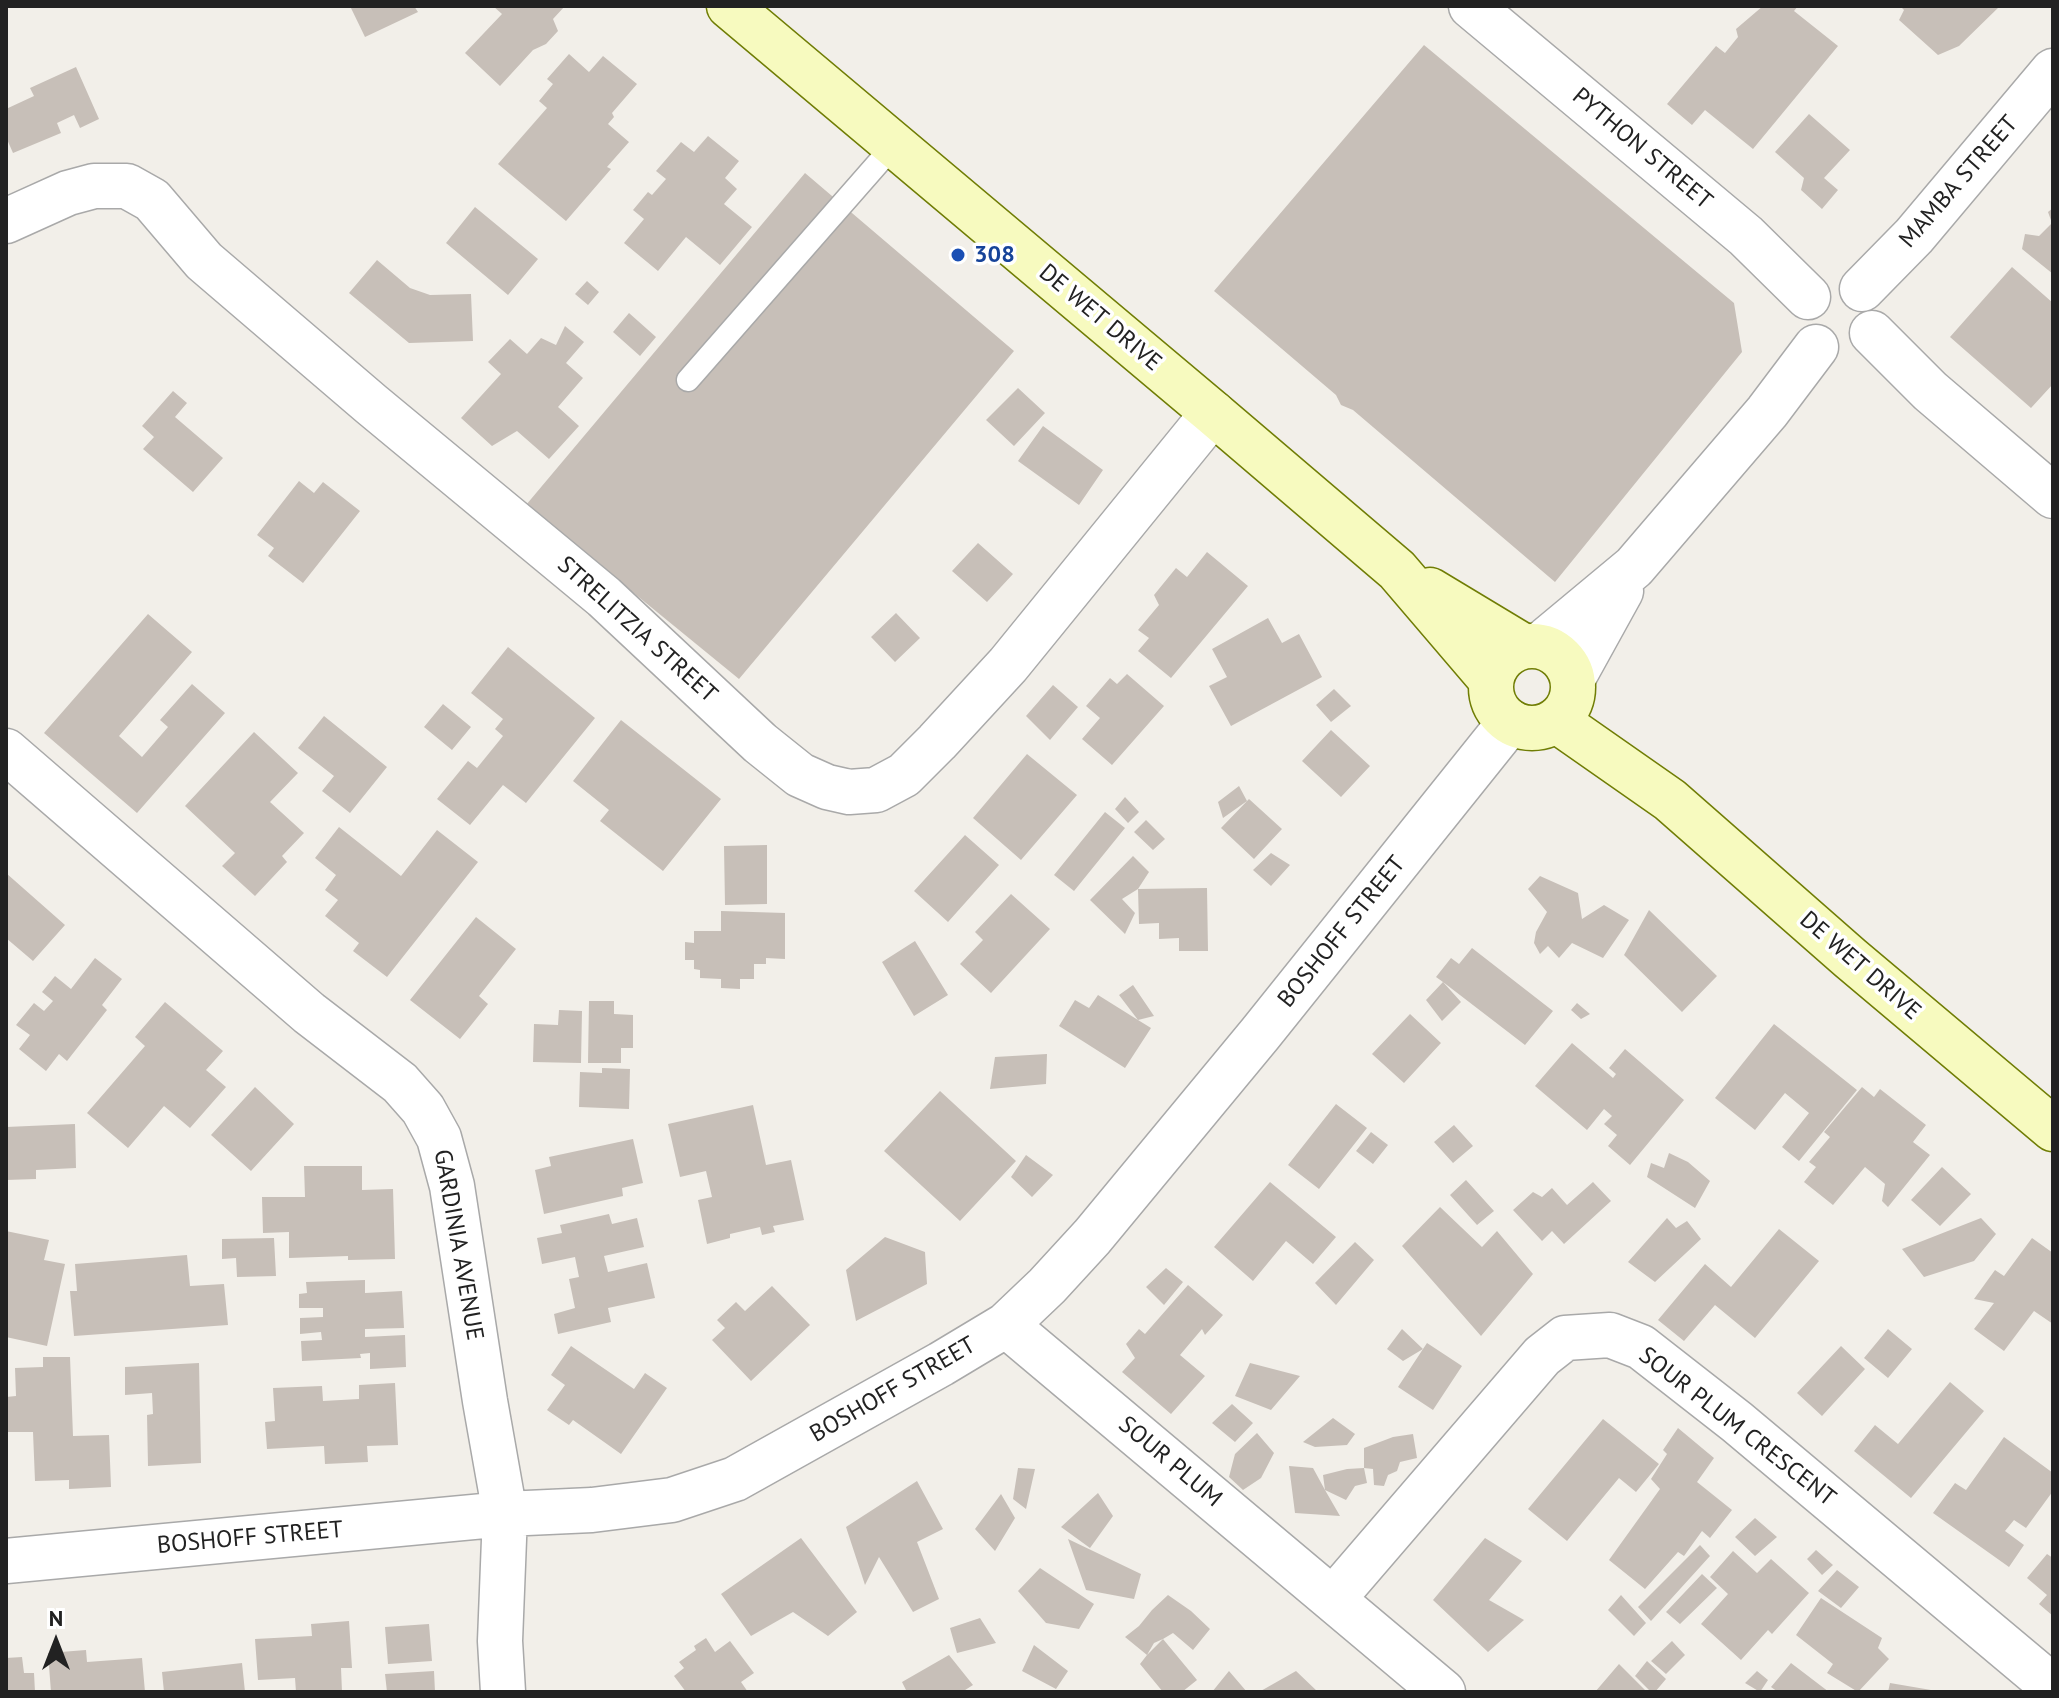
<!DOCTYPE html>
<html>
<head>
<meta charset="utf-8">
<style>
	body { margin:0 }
	#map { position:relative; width:2059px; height:1698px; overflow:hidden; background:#f2efe9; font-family:"PT Sans",sans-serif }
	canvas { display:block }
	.frame { position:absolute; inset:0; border:8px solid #222; pointer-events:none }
	.north { position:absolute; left:16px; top:1602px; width:80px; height:80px; -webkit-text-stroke:6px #fff; paint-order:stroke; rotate:0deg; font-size:22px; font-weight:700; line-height:32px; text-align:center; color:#222 }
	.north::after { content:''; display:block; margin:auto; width:28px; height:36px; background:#222; clip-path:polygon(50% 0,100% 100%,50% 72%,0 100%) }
</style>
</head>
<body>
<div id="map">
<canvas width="2059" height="1698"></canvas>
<div class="frame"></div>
<div class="north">N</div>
</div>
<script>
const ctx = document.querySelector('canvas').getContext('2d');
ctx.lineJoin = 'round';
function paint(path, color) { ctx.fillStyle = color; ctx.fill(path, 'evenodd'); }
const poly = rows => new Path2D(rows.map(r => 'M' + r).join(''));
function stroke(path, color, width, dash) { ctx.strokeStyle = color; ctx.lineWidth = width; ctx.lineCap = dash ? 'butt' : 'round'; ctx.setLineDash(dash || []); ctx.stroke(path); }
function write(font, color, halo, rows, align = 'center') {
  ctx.font = font + ' "PT Sans",sans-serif'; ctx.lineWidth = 7; ctx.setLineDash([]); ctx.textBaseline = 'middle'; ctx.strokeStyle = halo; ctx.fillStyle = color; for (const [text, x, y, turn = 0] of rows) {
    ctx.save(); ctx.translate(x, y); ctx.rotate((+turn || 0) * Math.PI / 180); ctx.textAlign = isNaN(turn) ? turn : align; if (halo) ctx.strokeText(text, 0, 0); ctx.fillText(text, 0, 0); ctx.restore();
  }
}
const building = poly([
	[350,6,414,6,418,12,365,37],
	[493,6,565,6,553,19,558,31,546,44,533,50,500,86,465,53,502,14],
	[1763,6,1798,6,1794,11,1838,46,1753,149,1705,110,1692,125,1667,104,1716,46,1725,53,1738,37,1736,29],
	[1900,6,2000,6,1959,46,1938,55,1899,20,1904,10],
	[1424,45,1734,303,1742,352,1555,582,1353,410,1341,405,1336,395,1214,291],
	[569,54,589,72,603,56,637,84,612,113,614,117,608,124,629,142,607,167,611,169,566,221,498,164,547,108,539,101,553,84,547,79],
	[76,67,99,119,80,128,74,115,57,123,61,133,13,153,6,137,6,109,34,96,30,88],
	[1809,114,1850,150,1824,178,1838,190,1822,209,1801,190,1804,178,1775,152],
	[708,136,739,161,725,178,737,189,724,204,752,227,720,265,686,237,658,271,624,243,644,219,633,210,648,192,652,195,666,179,656,171,681,142,694,152],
	[805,173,1014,351,739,679,526,505],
	[475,207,538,259,508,295,446,243],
	[2053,208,2053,274,2022,249,2025,234,2039,236,2052,223,2048,212],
	[377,260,410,288,430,295,471,294,473,341,409,343,349,293],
	[2012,267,2053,303,2053,384,2031,408,1950,337],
	[587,281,599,292,588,305,575,294],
	[629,313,656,337,640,356,613,332],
	[565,326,584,342,566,363,583,378,558,407,579,426,549,459,517,431,492,446,461,418,501,374,488,362,510,339,527,354,541,338,556,345],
	[1018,388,1045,413,1014,446,986,420],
	[173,391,187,403,175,417,223,458,193,492,143,449,154,437,142,426],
	[1043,426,1103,470,1079,505,1018,461],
	[299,481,314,493,323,482,360,511,303,583,268,556,274,548,257,535],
	[978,543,1013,574,987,602,952,571],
	[1207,552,1248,586,1171,678,1138,651,1149,638,1138,630,1159,605,1154,595,1176,568,1187,577],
	[896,613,920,638,895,662,871,637],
	[148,614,192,652,119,736,142,757,168,727,160,720,192,684,225,713,137,813,44,733],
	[1268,618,1282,643,1299,634,1322,677,1231,726,1209,686,1227,677,1212,649],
	[508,647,595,718,526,803,503,785,470,825,437,799,468,761,477,768,503,736,495,729,503,719,471,693],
	[1127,674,1164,706,1112,765,1082,739,1100,718,1086,706,1110,678,1117,684],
	[1053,685,1078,707,1050,740,1026,716],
	[1334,689,1351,706,1331,722,1316,705],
	[443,704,471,727,452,750,424,727],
	[324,716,387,767,350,813,322,791,334,776,298,748],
	[621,720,721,799,663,871,600,821,609,810,573,781],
	[1331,730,1370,766,1341,797,1302,761],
	[254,732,298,773,270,802,304,833,282,856,287,862,255,896,222,866,235,853,185,806],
	[1027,754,1077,795,1021,860,973,818],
	[1239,786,1247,801,1223,818,1218,802],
	[1125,797,1139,812,1128,823,1115,809],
	[1249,799,1282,829,1254,859,1221,828],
	[1105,812,1125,828,1074,891,1054,875],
	[1146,820,1165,839,1153,850,1134,832],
	[339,827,401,876,437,830,478,862,387,977,353,951,359,943,325,916,338,900,325,890,336,875,315,858],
	[965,835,999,865,948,922,914,891],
	[767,845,767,904,725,905,724,846],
	[1271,853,1290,865,1271,886,1253,870],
	[1133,856,1149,872,1138,889,1207,888,1208,951,1179,951,1179,938,1159,939,1159,923,1139,924,1138,889,1122,899,1135,913,1125,934,1090,900],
	[6,873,65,925,33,961,6,938],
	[1540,876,1578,893,1582,919,1604,905,1629,920,1603,958,1572,943,1559,958,1548,946,1540,954,1534,943,1536,932,1547,912,1528,889],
	[1011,894,1050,929,991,993,960,964,983,940,975,932],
	[1649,910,1717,976,1682,1012,1624,955],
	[721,911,785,913,785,959,766,958,766,964,754,964,754,979,740,979,740,989,721,988,721,979,700,978,700,970,694,969,694,960,685,960,685,942,694,943,694,931,721,931],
	[476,917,516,949,479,996,488,1004,460,1039,410,1000],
	[915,941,948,995,914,1016,882,962],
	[1472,948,1553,1011,1525,1045,1443,982,1461,1002,1442,1021,1426,1000,1443,982,1436,977,1451,958,1459,964],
	[95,958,122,979,102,1005,107,1010,67,1061,59,1054,46,1071,19,1049,30,1035,16,1025,34,1003,44,1011,53,1001,42,992,55,976,71,989],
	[1133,985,1154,1016,1138,1020,1151,1028,1125,1068,1059,1026,1075,1000,1089,1008,1098,995,1138,1020,1119,995],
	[589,1001,614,1001,614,1014,633,1015,633,1048,621,1048,621,1063,588,1063],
	[165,1002,223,1051,206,1070,226,1087,190,1128,164,1106,128,1148,87,1113,145,1046,135,1037],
	[1577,1003,1590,1014,1581,1019,1571,1010],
	[559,1010,582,1011,581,1063,533,1062,534,1024,558,1025],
	[1410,1014,1441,1043,1404,1083,1372,1054],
	[1774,1024,1857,1090,1799,1161,1782,1147,1809,1113,1785,1093,1755,1130,1715,1098],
	[1572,1043,1613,1078,1616,1074,1609,1068,1625,1049,1684,1100,1630,1165,1608,1146,1617,1135,1604,1124,1612,1116,1604,1109,1587,1130,1535,1086],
	[1047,1054,1046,1084,990,1089,995,1057],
	[602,1068,630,1069,629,1109,579,1107,580,1072,602,1073],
	[255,1087,294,1124,251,1171,211,1135],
	[1862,1087,1874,1097,1880,1089,1926,1125,1913,1142,1930,1155,1888,1207,1882,1201,1885,1184,1865,1167,1833,1205,1804,1182,1816,1167,1809,1162,1830,1137,1824,1132],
	[940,1091,1016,1161,960,1221,884,1151],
	[1336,1104,1367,1128,1319,1189,1288,1165],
	[753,1105,766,1165,791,1160,804,1220,773,1226,775,1232,762,1235,760,1227,730,1234,730,1238,707,1244,698,1200,712,1197,706,1171,680,1177,668,1124],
	[75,1124,76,1168,36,1170,36,1179,6,1180,6,1127],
	[1454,1125,1473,1146,1453,1163,1434,1142],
	[1371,1132,1388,1145,1373,1164,1356,1151],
	[633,1139,643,1183,622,1188,623,1196,544,1214,535,1170,551,1166,549,1157],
	[1669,1153,1688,1162,1710,1181,1695,1208,1647,1177,1651,1163,1664,1168],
	[1026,1155,1053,1175,1032,1197,1011,1177],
	[304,1166,362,1166,362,1190,393,1189,395,1259,348,1260,348,1256,289,1258,289,1232,263,1233,262,1197,305,1197],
	[1942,1167,1971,1194,1940,1226,1911,1200],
	[1466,1180,1494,1211,1477,1225,1450,1195],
	[1270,1182,1336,1237,1313,1264,1286,1241,1253,1281,1214,1247],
	[1593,1182,1611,1201,1564,1244,1552,1231,1542,1241,1513,1210,1533,1192,1542,1197,1552,1188,1567,1205],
	[1440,1207,1482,1247,1497,1231,1533,1274,1481,1336,1402,1246],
	[609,1214,612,1224,637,1218,644,1247,604,1256,608,1272,647,1263,655,1298,608,1308,611,1322,558,1334,554,1314,575,1308,569,1279,579,1277,575,1257,542,1264,537,1238,562,1233,560,1225],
	[1667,1218,1676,1228,1687,1221,1701,1239,1655,1282,1628,1262],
	[1981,1218,1996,1234,1974,1261,1924,1277,1902,1249],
	[1779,1229,1819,1261,1755,1338,1715,1305,1684,1341,1658,1320,1705,1264,1731,1287],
	[6,1231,49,1240,44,1260,65,1264,47,1346,6,1337],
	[885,1237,925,1252,927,1284,856,1321,846,1270],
	[274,1238,276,1276,237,1277,236,1258,222,1259,222,1239],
	[2032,1238,2053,1253,2053,1324,2034,1311,2004,1351,1974,1329,1994,1303,1974,1299,1995,1270,2004,1276],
	[1355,1242,1374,1260,1336,1305,1315,1283],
	[187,1255,190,1286,224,1284,228,1325,74,1336,70,1291,77,1291,75,1264],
	[1166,1268,1183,1282,1164,1305,1146,1287],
	[365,1280,365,1293,402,1291,404,1328,365,1329,365,1337,405,1335,406,1367,370,1369,370,1353,360,1354,361,1358,302,1361,301,1341,322,1340,321,1332,300,1334,300,1318,323,1317,323,1308,299,1308,299,1294,307,1293,306,1282],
	[1188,1285,1223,1315,1205,1335,1202,1329,1180,1355,1205,1376,1171,1414,1122,1372,1135,1358,1126,1344,1139,1329,1145,1334],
	[772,1286,810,1325,751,1381,712,1340,725,1328,717,1320,736,1302,745,1311],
	[1402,1329,1423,1349,1427,1343,1462,1366,1433,1410,1398,1387,1423,1349,1403,1361,1387,1349],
	[1888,1329,1912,1349,1888,1378,1864,1358],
	[571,1346,634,1389,645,1373,667,1388,621,1454,573,1420,569,1425,547,1410,565,1385,551,1375],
	[1841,1346,1865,1369,1822,1416,1797,1393],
	[43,1357,70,1357,73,1436,109,1435,111,1487,69,1489,69,1480,35,1481,33,1432,6,1432,6,1397,16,1396,15,1368,43,1367],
	[199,1363,201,1463,148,1466,147,1415,153,1414,152,1393,125,1395,125,1367],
	[1250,1363,1300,1376,1271,1410,1235,1396],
	[1950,1382,1984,1411,1911,1498,1854,1451,1875,1425,1898,1444],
	[395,1383,398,1445,367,1446,368,1462,325,1464,324,1446,267,1449,265,1422,275,1421,273,1388,322,1386,323,1401,359,1399,359,1385],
	[1232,1404,1253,1423,1235,1442,1212,1423],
	[1333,1418,1355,1434,1347,1445,1315,1447,1303,1442],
	[1603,1419,1659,1464,1636,1492,1619,1478,1567,1541,1528,1509],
	[1678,1428,1714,1458,1697,1482,1732,1510,1710,1538,1702,1531,1684,1556,1678,1552,1645,1589,1609,1560,1660,1489,1651,1479,1667,1454,1663,1450],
	[1257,1433,1274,1453,1261,1478,1243,1490,1229,1477,1235,1454],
	[1413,1434,1417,1458,1400,1462,1397,1471,1388,1475,1384,1486,1374,1485,1373,1469,1364,1468,1367,1483,1355,1486,1346,1500,1325,1490,1340,1516,1295,1513,1289,1466,1313,1468,1325,1490,1323,1475,1347,1469,1364,1468,1364,1448,1393,1437],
	[2004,1437,2053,1473,2053,1491,2026,1528,2014,1520,2005,1531,2024,1545,2009,1567,1933,1513,1955,1483,1966,1490],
	[1018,1468,1035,1469,1026,1509,1013,1499],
	[917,1481,943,1529,917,1542,939,1599,913,1612,879,1557,865,1585,846,1527],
	[1098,1493,1113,1516,1090,1548,1061,1527],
	[1001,1494,1015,1518,995,1551,975,1529],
	[1755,1518,1777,1537,1755,1556,1735,1537],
	[801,1538,857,1612,828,1636,793,1612,751,1636,721,1594],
	[1485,1538,1522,1561,1489,1600,1524,1620,1488,1652,1433,1600],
	[1068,1539,1141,1574,1134,1599,1086,1590],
	[1700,1545,1710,1556,1651,1621,1638,1607],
	[1816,1550,1833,1565,1822,1575,1807,1559],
	[1733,1551,1757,1573,1771,1559,1809,1593,1772,1634,1768,1630,1741,1660,1701,1624,1728,1594,1710,1577],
	[2047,1554,2053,1558,2053,1616,2039,1604,2047,1595,2027,1578],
	[1040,1568,1094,1604,1079,1629,1046,1623,1018,1591],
	[1837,1570,1859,1587,1841,1608,1818,1591],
	[1702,1574,1717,1588,1680,1624,1666,1612],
	[1168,1595,1191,1611,1210,1629,1193,1650,1173,1633,1163,1639,1197,1680,1182,1692,1163,1692,1140,1664,1147,1655,1163,1639,1154,1643,1147,1655,1125,1637,1139,1626,1152,1610],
	[1621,1595,1646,1623,1634,1636,1608,1610],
	[1821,1598,1882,1638,1878,1648,1889,1659,1858,1692,1827,1673,1833,1664,1796,1635],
	[980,1618,996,1643,957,1653,950,1628],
	[349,1621,352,1668,341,1668,342,1692,296,1692,295,1678,258,1680,255,1639,312,1636,311,1624],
	[429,1624,432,1661,388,1664,385,1627],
	[706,1638,715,1652,730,1641,754,1673,741,1682,748,1692,686,1692,674,1676,684,1668,679,1662,696,1650,694,1646],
	[1672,1641,1685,1655,1666,1674,1651,1661],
	[1034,1645,1068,1671,1056,1689,1022,1671],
	[86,1650,87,1662,142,1658,145,1692,51,1692,48,1653],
	[949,1655,973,1685,962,1692,907,1692,902,1682],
	[22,1657,24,1673,34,1673,35,1692,6,1692,6,1658],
	[1647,1661,1666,1679,1655,1692,1651,1692,1635,1676],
	[242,1663,245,1692,164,1692,162,1672],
	[1791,1663,1829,1692,1778,1692,1771,1687],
	[1619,1664,1647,1692,1595,1692],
	[434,1671,435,1692,387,1692,385,1674],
	[1229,1671,1247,1692,1212,1692],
	[1296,1671,1318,1692,1259,1692],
	[1757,1671,1768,1680,1760,1692,1745,1683],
	[1890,1683,1931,1690,1931,1692,1888,1692]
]);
const lane = poly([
	[688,380,894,145]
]);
const street = poly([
	[1471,6,1746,236,1808,297],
	[6,221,68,193,94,186,127,186,152,200,204,261,371,404,604,597,760,743,800,775,827,787,849,792,876,790,904,775,937,742,1008,665,1213,413],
	[1862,289,1914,236,2053,71],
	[1872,333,1930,391,2053,496],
	[1539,646,1634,567,1767,412,1816,347],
	[1573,678,1621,591],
	[6,751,309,1013,400,1083,423,1109,439,1138,452,1186,485,1401,505,1514,500,1641,503,1692],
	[1006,1325,1443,1692],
	[6,1561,505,1514,592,1510,672,1500,735,1479,941,1364,1006,1325,1047,1286,1092,1237,1260,1034,1510,722],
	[1333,1599,1542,1356,1565,1338,1610,1335,1641,1347,1737,1422,2053,1687]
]);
const secondary = poly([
	[729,6,1213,413,1397,570,1491,680],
	[1430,590,1523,646],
	'1491 687a41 41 0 1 1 82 0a41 41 0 1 1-82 0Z',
	[1557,721,1670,800,1850,958,2053,1129]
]);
const markers = [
	[958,255,8,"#1a4fb4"]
];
const streetNames = [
	["PYTHON STREET",1642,149,40],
	["MAMBA STREET",1959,182,-49],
	["DE WET DRIVE",1100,318,40],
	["STRELITZIA STREET",637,630,42],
	["BOSHOFF STREET",1342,932,-51],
	["DE WET DRIVE",1860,966,41],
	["GARDINIA AVENUE",458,1245,80],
	["BOSHOFF STREET",893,1390,-30],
	["SOUR PLUM CRESCENT",1737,1427,38],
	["SOUR PLUM",1170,1462,40],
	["BOSHOFF STREET",250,1538,-5]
];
const transitNames = [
	["308",974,255]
];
paint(building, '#c7bfb8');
stroke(lane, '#a9a9a9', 25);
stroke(street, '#a9a9a9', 47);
stroke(secondary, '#707d05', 47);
stroke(lane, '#fff', 22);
stroke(street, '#fff', 44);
stroke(secondary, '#f7fabf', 44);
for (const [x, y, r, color] of markers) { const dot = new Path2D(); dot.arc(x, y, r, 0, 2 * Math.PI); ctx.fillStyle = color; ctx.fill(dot); stroke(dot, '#fff', 3); }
write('24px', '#222', '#fff', streetNames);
write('bold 24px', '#164399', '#fff', transitNames, 'left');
</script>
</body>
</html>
